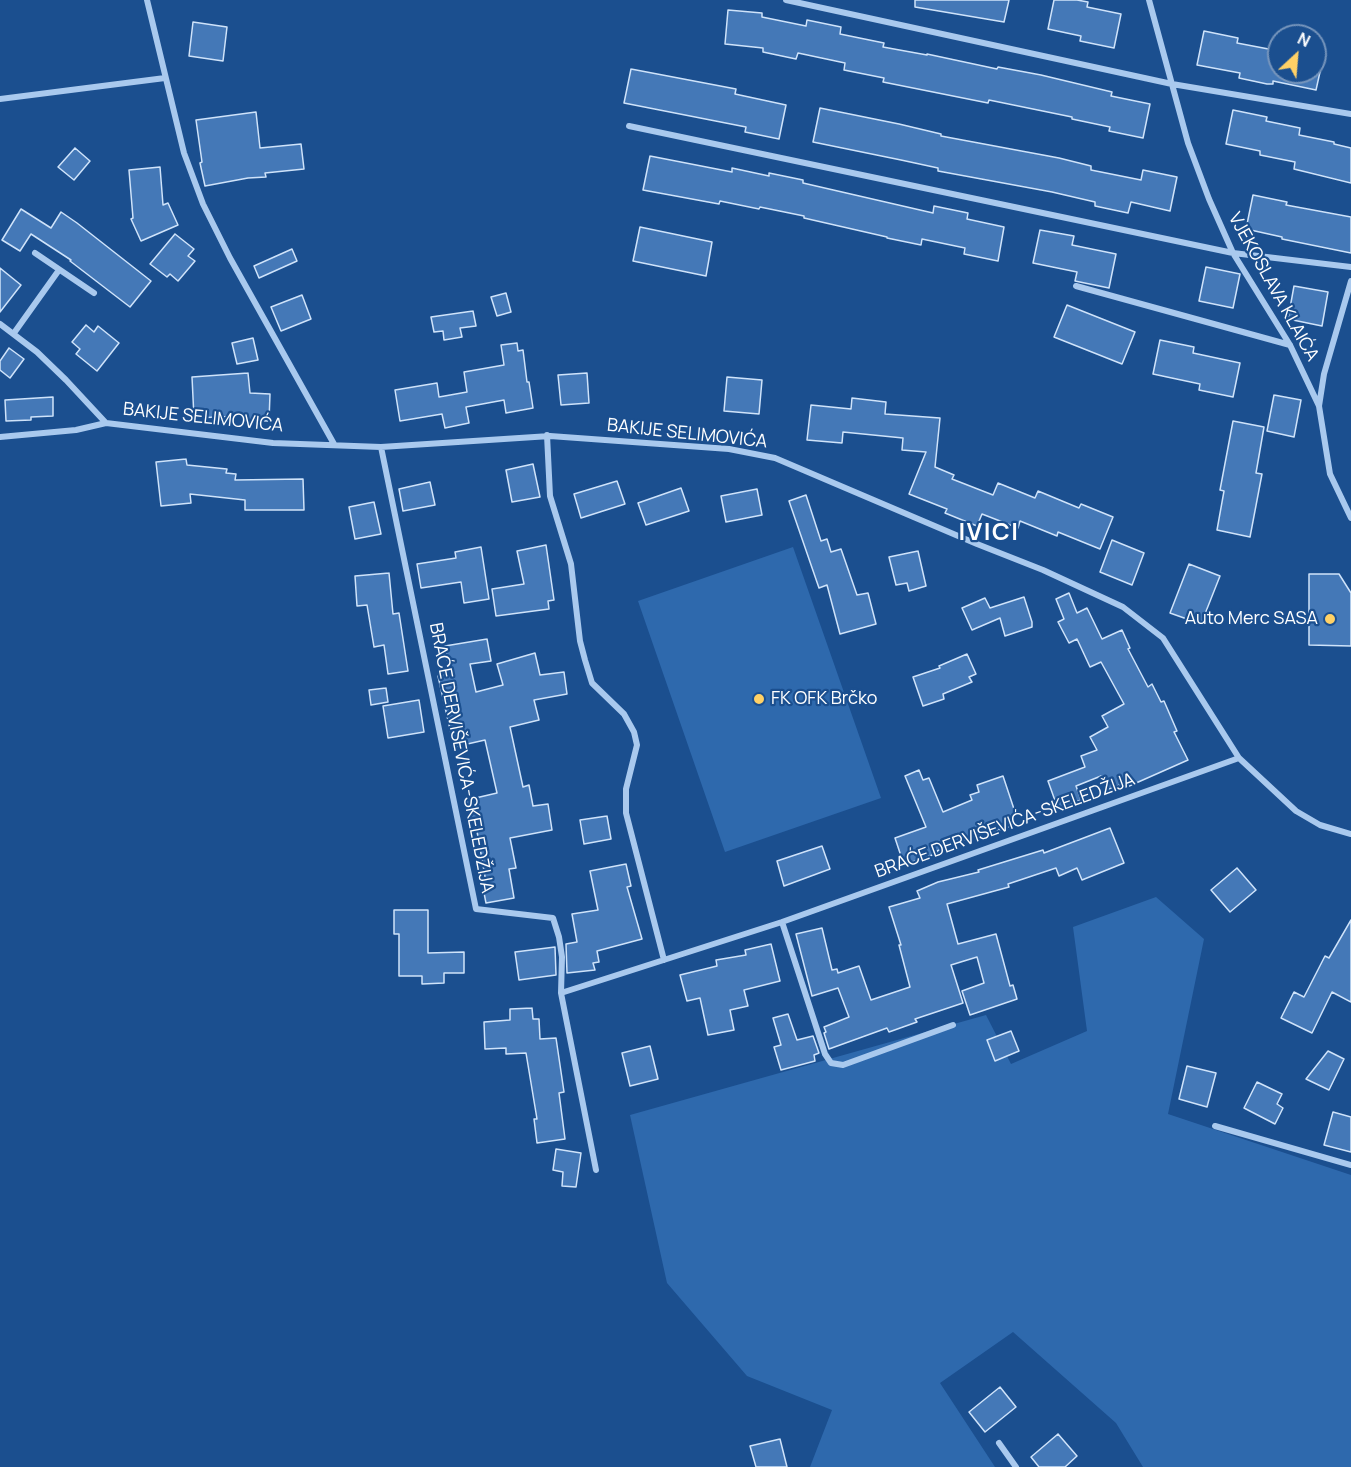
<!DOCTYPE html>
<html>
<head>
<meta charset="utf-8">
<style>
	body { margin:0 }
	#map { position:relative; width:1351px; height:1467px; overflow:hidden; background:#1b4f8f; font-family:Manrope,sans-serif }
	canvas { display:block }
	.north { position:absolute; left:1267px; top:24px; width:60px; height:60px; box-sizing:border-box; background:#1b4f8f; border:2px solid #7695bc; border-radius:50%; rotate:26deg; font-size:16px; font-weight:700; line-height:24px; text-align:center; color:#fff }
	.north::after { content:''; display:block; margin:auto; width:21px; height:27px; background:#ffd166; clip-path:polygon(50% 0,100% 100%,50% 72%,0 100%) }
</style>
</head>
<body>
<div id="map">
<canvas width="1351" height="1467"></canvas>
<div class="north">N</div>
</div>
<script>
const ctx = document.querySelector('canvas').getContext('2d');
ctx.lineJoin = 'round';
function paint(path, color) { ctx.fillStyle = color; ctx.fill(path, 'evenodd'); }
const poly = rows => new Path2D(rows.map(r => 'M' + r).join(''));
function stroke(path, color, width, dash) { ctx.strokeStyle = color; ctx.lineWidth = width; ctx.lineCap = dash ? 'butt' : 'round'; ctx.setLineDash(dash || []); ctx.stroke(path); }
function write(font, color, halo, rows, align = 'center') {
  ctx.font = font + ' Manrope,sans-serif'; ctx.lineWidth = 4.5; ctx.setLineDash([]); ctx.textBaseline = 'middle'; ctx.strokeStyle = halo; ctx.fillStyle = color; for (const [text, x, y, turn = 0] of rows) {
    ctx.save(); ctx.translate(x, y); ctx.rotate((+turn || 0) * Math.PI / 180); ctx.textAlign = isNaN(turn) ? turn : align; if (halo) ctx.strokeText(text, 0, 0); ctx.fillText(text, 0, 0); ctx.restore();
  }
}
const green = poly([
	[793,547,881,798,725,852,638,601],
	[1156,897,1204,939,1168,1114,1351,1175,1351,1467,1143,1467,1116,1423,1013,1332,940,1383,995,1467,810,1467,832,1410,747,1376,667,1283,630,1115,986,1015,1011,1064,1087,1031,1073,927]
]);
const building = poly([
	[915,0,1009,0,1004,22,915,7,915,0],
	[1054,0,1077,0,1088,2,1087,7,1121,14,1114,48,1080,41,1081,36,1048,29,1054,0],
	[728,10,762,13,762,17,806,26,807,20,841,27,840,34,884,43,883,47,927,55,927,54,997,69,998,67,1041,75,1112,92,1111,96,1150,104,1143,138,1109,131,1110,127,1072,119,1072,117,989,100,988,103,883,82,884,78,844,70,845,63,798,53,796,59,763,52,763,48,725,44,728,10],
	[193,22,227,27,223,61,189,56,193,22],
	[1204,31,1238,38,1237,43,1279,51,1275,72,1320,72,1316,90,1273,81,1273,84,1267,84,1239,78,1240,73,1197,65,1204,31],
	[631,69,736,89,735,94,786,105,779,139,745,132,746,127,624,103,631,69],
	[820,108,899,124,941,134,941,136,1059,158,1091,166,1091,170,1141,180,1143,170,1177,177,1170,211,1131,202,1128,213,1095,206,1095,202,1052,192,938,171,938,168,901,160,813,142,820,108],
	[1233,110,1267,117,1266,121,1300,128,1299,135,1334,142,1334,144,1351,148,1351,183,1294,169,1295,162,1260,155,1260,151,1226,144,1233,110],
	[256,112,260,148,301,144,304,169,265,173,266,177,248,178,205,186,200,163,202,162,196,120,256,112],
	[75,148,90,161,74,180,58,167,75,148],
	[650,156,732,172,732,168,769,176,769,173,803,180,803,183,933,213,934,206,968,213,967,219,1004,227,998,261,964,254,965,248,922,239,921,245,887,238,887,237,804,218,804,216,760,207,759,209,720,201,719,204,643,190,650,156],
	[160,167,163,205,168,203,178,225,141,241,131,219,133,218,129,170,160,167],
	[1253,195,1287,202,1286,205,1351,217,1351,253,1282,239,1282,237,1246,229,1253,195],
	[21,209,51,228,61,212,77,223,151,281,130,307,70,261,71,260,31,234,20,251,2,240,21,209],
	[640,227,712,242,706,276,633,261,640,227],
	[1040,230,1074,236,1072,245,1116,254,1109,288,1075,281,1077,272,1033,263,1040,230],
	[175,234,194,249,188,256,195,261,178,281,170,274,167,277,150,264,175,234],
	[292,249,297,261,259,278,254,266,292,249],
	[1206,267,1240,274,1233,308,1199,301,1206,267],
	[0,268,21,285,0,312,0,268],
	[1294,286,1328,292,1322,326,1288,319,1294,286],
	[506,293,511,312,497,316,491,297,506,293],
	[302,295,311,319,281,331,271,307,302,295],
	[1067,305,1135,332,1122,364,1054,337,1067,305],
	[473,311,476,326,460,328,462,337,444,340,443,331,434,332,431,317,473,311],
	[86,325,94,332,98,326,119,343,97,371,76,354,80,349,72,342,86,325],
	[253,338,258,360,237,364,232,343,253,338],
	[1160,340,1194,347,1193,353,1240,363,1233,397,1199,390,1200,384,1153,374,1160,340],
	[517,343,518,351,523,350,527,382,529,382,533,408,506,413,504,400,466,407,469,423,445,428,442,414,400,421,395,390,437,383,439,397,467,392,464,372,504,365,501,345,517,343],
	[9,348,24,359,10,378,0,370,0,361,9,348],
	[248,373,250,393,270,394,269,421,242,420,242,416,194,418,192,377,248,373],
	[587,373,589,403,561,405,558,375,587,373],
	[727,377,762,380,759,414,724,411,727,377],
	[1274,395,1301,400,1294,437,1267,431,1274,395],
	[53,397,53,416,31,417,31,420,6,421,5,400,53,397],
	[852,398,886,402,885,414,940,418,935,467,954,475,952,479,993,495,998,483,1035,498,1038,491,1079,508,1081,504,1113,517,1100,549,1058,532,1057,536,1020,521,1018,528,982,514,977,526,945,513,947,509,909,494,926,452,902,450,903,438,843,432,842,443,807,440,811,405,851,409,852,398],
	[1233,421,1264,427,1256,473,1262,474,1250,537,1217,530,1224,491,1220,490,1233,421],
	[186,459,187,465,227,469,226,473,236,474,235,480,303,479,304,510,245,510,245,500,190,494,191,503,161,506,156,462,186,459],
	[533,464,540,497,512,502,506,470,533,464],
	[617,481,625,504,581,518,574,494,617,481],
	[430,482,435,505,403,511,399,489,430,482],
	[681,488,689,511,646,525,638,503,681,488],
	[757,489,762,515,726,522,721,496,757,489],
	[806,495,821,541,827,539,831,552,841,549,857,595,868,593,876,624,840,634,827,585,819,588,789,501,806,495],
	[374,502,381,534,355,539,349,507,374,502],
	[1112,540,1144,553,1132,585,1100,572,1112,540],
	[546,545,554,600,548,601,549,609,496,616,492,589,524,584,517,551,546,545],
	[481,547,489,599,464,603,461,582,421,588,417,564,456,558,455,552,481,547],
	[918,551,926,586,909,591,907,583,896,585,889,557,918,551],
	[1189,564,1220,576,1201,624,1170,613,1189,564],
	[389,573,393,614,399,613,408,671,388,674,384,645,374,647,367,605,357,606,355,576,389,573],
	[1309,574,1339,574,1351,593,1351,646,1309,645,1309,574],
	[1069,593,1077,613,1087,608,1102,639,1122,630,1130,648,1128,649,1148,687,1152,684,1161,702,1164,701,1177,731,1174,732,1188,760,1127,787,1125,783,1107,790,1101,776,1076,786,1081,800,1058,809,1048,781,1085,767,1081,756,1097,750,1090,737,1108,727,1102,716,1124,704,1101,662,1090,667,1077,639,1069,643,1058,622,1064,619,1056,599,1069,593],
	[1024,597,1032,622,1032,627,1005,636,1000,618,972,630,962,608,985,598,990,608,1024,597],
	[487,639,491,661,470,664,476,692,503,685,497,664,535,653,540,675,564,672,567,694,534,700,539,720,510,727,523,787,529,785,533,806,548,804,552,830,510,838,516,868,509,869,514,898,486,903,482,883,486,882,475,820,471,821,467,800,497,793,485,740,454,747,438,676,450,674,445,646,487,639],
	[967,654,976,674,969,677,972,682,943,694,944,699,923,706,913,677,940,668,939,666,967,654],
	[386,688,388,702,371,705,369,690,386,688],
	[419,700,424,732,388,738,383,706,419,700],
	[919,770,923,780,929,778,943,812,972,800,970,795,979,792,977,785,1003,776,1016,815,1012,817,1014,825,990,833,989,830,937,851,938,853,904,865,895,838,926,827,905,776,919,770],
	[607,816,611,839,584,844,580,820,607,816],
	[1110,828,1124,863,1082,880,1077,868,1059,876,1056,868,1008,884,1009,887,947,904,958,944,996,934,1010,986,1013,985,1017,999,970,1015,962,991,984,983,977,957,951,965,963,1003,915,1019,917,1022,889,1032,887,1028,829,1049,824,1033,826,1032,824,1027,849,1017,838,988,812,996,796,934,822,928,832,970,837,969,838,973,859,966,871,1000,910,987,899,945,901,945,889,907,920,898,917,891,938,882,979,872,978,870,1043,850,1044,853,1110,828],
	[822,846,830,869,784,886,777,861,822,846],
	[626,864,631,886,627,887,642,939,597,951,599,962,593,963,595,970,567,973,566,944,577,942,572,914,598,910,590,871,626,864],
	[1237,868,1256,890,1230,912,1211,890,1237,868],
	[394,910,428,910,428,953,464,952,464,973,444,973,444,983,422,984,422,976,399,976,399,934,394,934,394,910],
	[1351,920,1351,1002,1332,992,1312,1033,1281,1018,1294,992,1304,997,1325,956,1329,958,1351,920],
	[771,944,780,981,744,990,748,1006,730,1010,734,1030,708,1035,700,998,687,1001,680,975,717,966,716,960,746,955,745,950,771,944],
	[555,947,556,975,519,980,515,952,555,947],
	[532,1008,533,1019,539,1019,540,1039,556,1038,564,1092,559,1093,565,1139,537,1143,534,1119,537,1119,526,1053,506,1054,506,1048,485,1049,484,1022,510,1020,510,1009,532,1008],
	[788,1014,797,1040,813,1036,819,1053,814,1055,815,1061,781,1070,774,1047,781,1045,773,1018,788,1014],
	[1011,1031,1019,1051,995,1061,987,1040,1011,1031],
	[650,1046,658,1079,630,1086,622,1053,650,1046],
	[1328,1051,1344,1059,1329,1090,1306,1079,1328,1051],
	[1187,1066,1216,1073,1207,1107,1179,1099,1187,1066],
	[1257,1082,1282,1094,1277,1104,1283,1108,1275,1124,1244,1108,1257,1082],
	[1333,1112,1351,1117,1351,1152,1324,1145,1333,1112],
	[556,1149,581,1153,576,1187,562,1186,563,1172,553,1170,556,1149],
	[1000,1387,1016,1407,985,1432,969,1412,1000,1387],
	[1058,1434,1077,1456,1065,1467,1039,1467,1031,1457,1058,1434],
	[780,1439,787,1467,756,1467,750,1446,780,1439]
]);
const street = poly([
	[147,0,184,153,203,204,230,258,334,444],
	[786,0,1172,84,1351,114],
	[1149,0,1188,143,1209,199,1233,253,1290,345,1319,406,1330,474,1351,518],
	[0,99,165,78],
	[629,126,1233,253,1351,267],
	[35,253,94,293],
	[1076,286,1290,345],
	[0,324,37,352,66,380,106,423,273,443,381,447,550,436,729,449,775,458,977,544,1043,570,1123,607,1163,638,1239,758,1296,811,1320,825,1351,834],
	[14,333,59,270],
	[1319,406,1324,374,1351,281],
	[547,435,550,496,571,564,580,641,585,660,592,683,624,714,634,732,637,745,626,789,626,813,664,960],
	[0,437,76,430,106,423],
	[381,447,476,909,553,918,559,937,562,957,561,993,782,922,1239,758],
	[782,922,825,1054,831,1063,843,1065,953,1025],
	[561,993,596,1170],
	[1215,1126,1351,1165],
	[999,1443,1016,1467]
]);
const markers = [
	[1330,619,6,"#ffd166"],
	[759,699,6,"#ffd166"]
];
const streetNames = [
	["VJEKOSLAVA KLAIĆA",1273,287,61],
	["BAKIJE SELIMOVIĆA",203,418,6],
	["BAKIJE SELIMOVIĆA",687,434,6],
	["BRAĆE DERVIŠEVIĆA-SKELEDŽIJA",461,758,79],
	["BRAĆE DERVIŠEVIĆA-SKELEDŽIJA",1005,826,-20]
];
const poiNames = [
	["Auto Merc SASA",1318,619],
	["FK OFK Brčko",771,699,"left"]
];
const districtNames = [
	["IVICI",989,533]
];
paint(green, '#2e69ad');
paint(building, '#4478b7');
stroke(building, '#cfe3fa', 1.5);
stroke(street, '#a9c9ee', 6);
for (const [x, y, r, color] of markers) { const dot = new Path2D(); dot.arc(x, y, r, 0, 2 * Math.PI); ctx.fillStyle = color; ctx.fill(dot); stroke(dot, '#1b4f8f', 2); }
write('18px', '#fff', '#1b4f8f', streetNames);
write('18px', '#fff', '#1b4f8f', poiNames, 'right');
ctx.letterSpacing = '1.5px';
write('bold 24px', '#fff', '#1b4f8f', districtNames);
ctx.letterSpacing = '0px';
</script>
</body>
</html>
